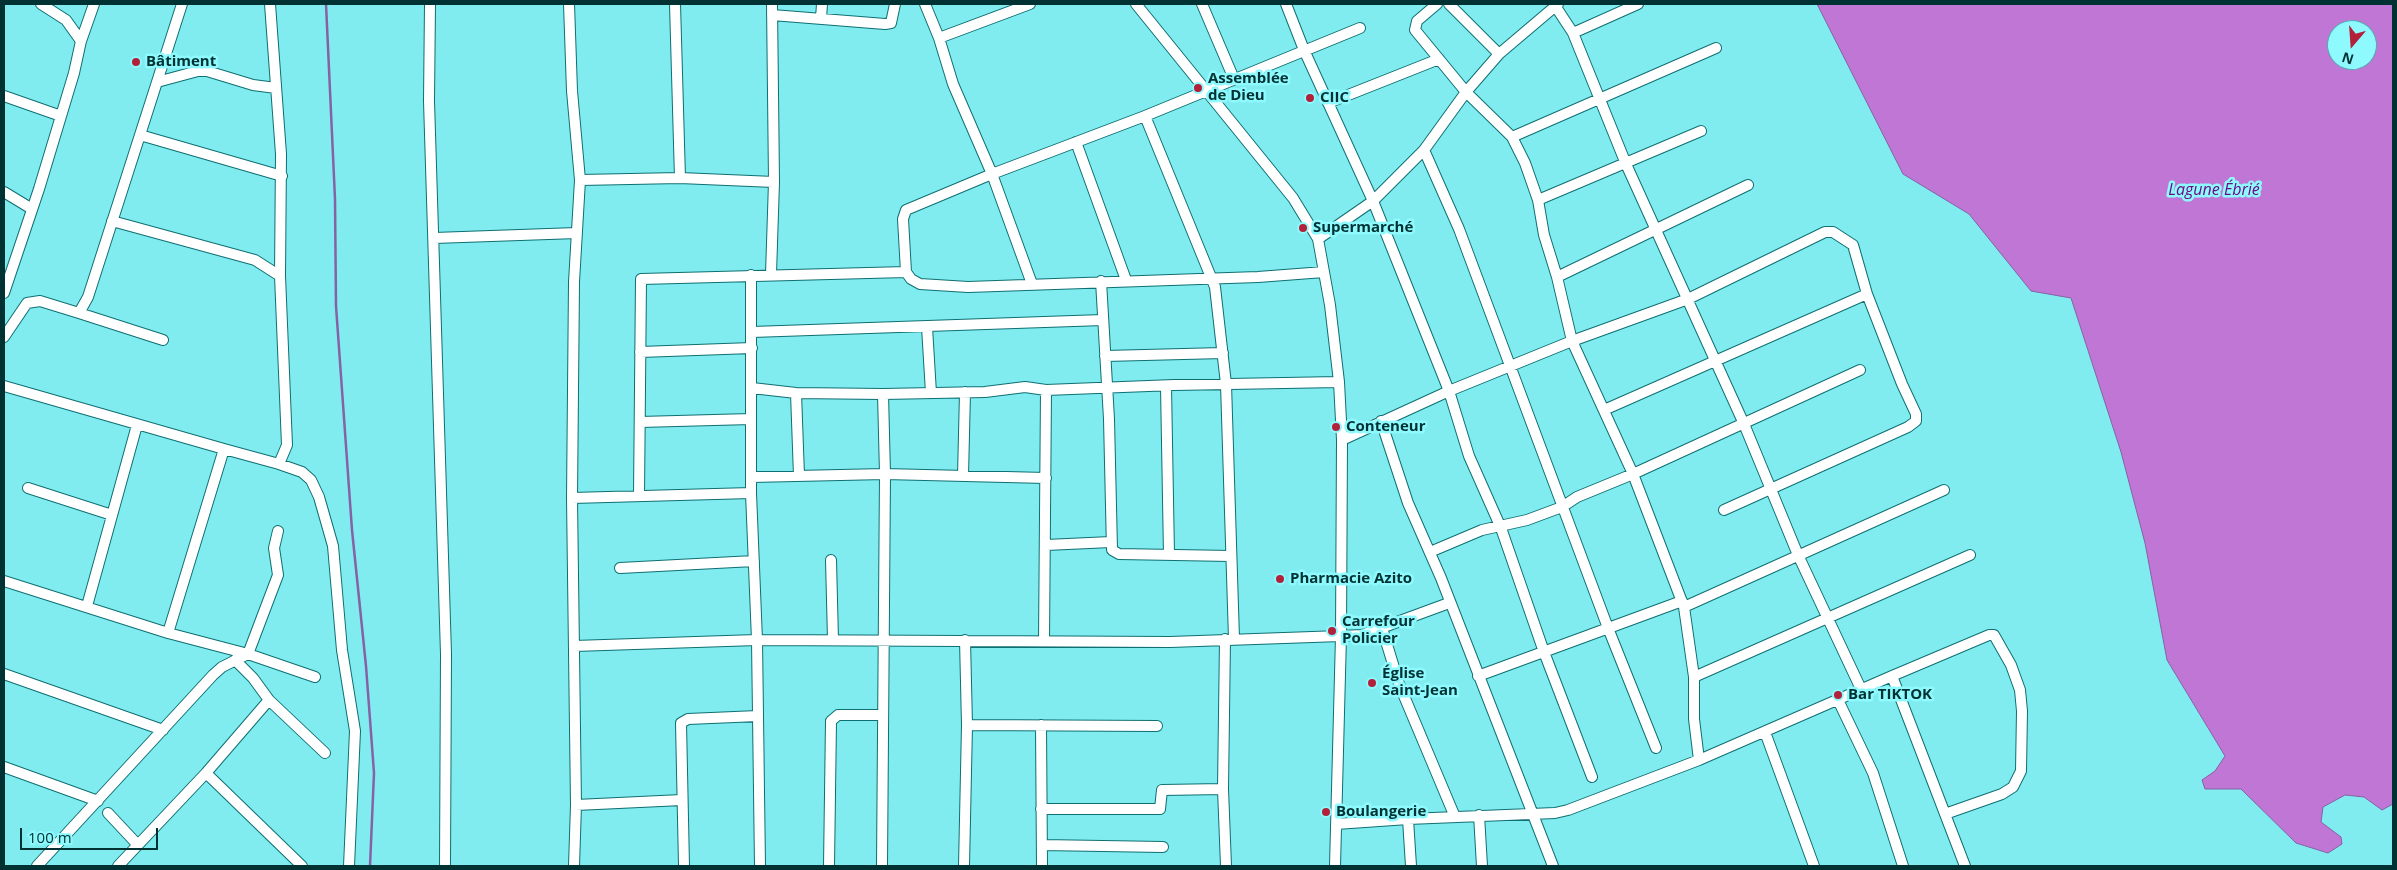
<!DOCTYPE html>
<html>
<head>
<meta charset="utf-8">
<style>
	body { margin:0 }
	#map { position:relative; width:2397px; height:870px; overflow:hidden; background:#80ecf0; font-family:"Open Sans",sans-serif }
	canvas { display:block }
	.frame { position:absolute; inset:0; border:5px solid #003133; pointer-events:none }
	.north { position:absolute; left:2327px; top:20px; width:50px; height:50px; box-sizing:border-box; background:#8efafd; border:1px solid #55aaac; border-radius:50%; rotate:198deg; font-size:14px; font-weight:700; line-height:20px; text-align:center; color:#003133 }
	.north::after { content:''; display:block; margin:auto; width:18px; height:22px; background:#b22039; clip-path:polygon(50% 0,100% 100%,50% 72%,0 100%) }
	.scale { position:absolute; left:20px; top:828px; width:138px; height:22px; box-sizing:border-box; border:2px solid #003133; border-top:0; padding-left:6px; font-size:15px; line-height:18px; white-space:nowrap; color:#003133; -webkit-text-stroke:4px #8efafd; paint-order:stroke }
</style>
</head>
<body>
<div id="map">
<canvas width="2397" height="870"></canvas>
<div class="frame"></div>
<div class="north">N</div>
<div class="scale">100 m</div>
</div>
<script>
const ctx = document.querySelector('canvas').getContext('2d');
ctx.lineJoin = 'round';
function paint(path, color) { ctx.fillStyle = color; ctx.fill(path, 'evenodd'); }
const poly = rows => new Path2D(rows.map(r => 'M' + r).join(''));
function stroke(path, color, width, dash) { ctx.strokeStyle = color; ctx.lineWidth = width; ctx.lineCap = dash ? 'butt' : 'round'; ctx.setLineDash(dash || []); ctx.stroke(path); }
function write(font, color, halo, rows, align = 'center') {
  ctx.font = font + ' "Open Sans",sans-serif'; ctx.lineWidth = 5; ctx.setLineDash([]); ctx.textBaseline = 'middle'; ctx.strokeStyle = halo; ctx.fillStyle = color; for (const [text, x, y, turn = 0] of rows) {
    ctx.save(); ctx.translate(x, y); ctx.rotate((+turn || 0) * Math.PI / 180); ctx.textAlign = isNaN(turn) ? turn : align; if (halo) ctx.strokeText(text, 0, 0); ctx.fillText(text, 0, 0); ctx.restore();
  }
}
const water = poly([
	[1817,4,2393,4,2393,804,2382,810,2364,797,2345,795,2323,807,2321,822,2341,837,2342,844,2328,853,2296,843,2241,789,2205,789,2202,780,2215,771,2225,756,2167,660,2145,543,2121,452,2071,298,2031,291,1969,214,1903,174,1817,4],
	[2337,30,2367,30,2367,60,2337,60,2337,30]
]);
const stream = poly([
	[326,4,335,199,336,306,352,530,366,666,374,773,370,866]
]);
const minor = poly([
	[41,4,66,20,81,41],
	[430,4,429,101,446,654,445,866],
	[569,4,572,91,580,180,574,282,572,498,576,805,574,866],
	[675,4,680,178],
	[925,4,939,38,953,84,992,174,1032,284],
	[1136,4,1293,198,1318,239,1330,305,1339,382,1342,440,1341,636,1335,866],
	[1202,4,1234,79],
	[1286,4,1304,50,1373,201,1449,391,1469,456,1501,528,1544,652,1592,777],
	[1449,4,1499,54],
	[1554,4,1573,33,1626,164,1744,424,1798,555,1861,689],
	[772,15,885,24,891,23,895,4],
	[821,18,822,4],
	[1573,33,1638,4],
	[939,38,1030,4],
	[157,82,198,71,207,71,253,85,276,88],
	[4,96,61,116],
	[1328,103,1439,59],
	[1145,116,1215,287,1226,384,1234,639],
	[140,135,282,176],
	[1512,137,1716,48],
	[1076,142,1126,280],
	[1424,150,1459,229,1608,628,1656,748],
	[580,180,680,178,774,182],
	[4,192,32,209],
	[1538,200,1701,131],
	[112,221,255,260,280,276],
	[434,238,577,233],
	[1318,239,1373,201,1424,150,1466,92,1499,54,1558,4],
	[1324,272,1258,277,968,287,920,284,911,279,906,272,903,219,906,210,992,174,1145,116,1360,28],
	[771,274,774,182,772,4],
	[751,275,751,493,757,640,760,866],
	[1557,277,1748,185],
	[1101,281,1109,419,1112,550,1119,554,1231,556],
	[4,293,39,189,74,73,81,41,94,4],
	[79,313,163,340],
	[927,327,931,393],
	[752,332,1103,320],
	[4,337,27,303,40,301,79,313,88,297,182,4],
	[640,352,752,348],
	[1105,356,1223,353],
	[4,386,224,449],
	[1166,386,1169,555],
	[752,388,796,393,883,394,985,392,1025,387,1046,390,1174,385,1339,382],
	[796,393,799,476],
	[1604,410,1867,294],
	[1381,421,1408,503,1441,578,1553,866],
	[640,422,751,419],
	[1342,440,1449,391,1572,341,1688,299,1825,232,1833,232,1853,245,1867,294,1902,384,1916,414,1916,421,1908,427,1724,510],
	[279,464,302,472,311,480,319,497,333,546,342,650,355,731,349,866],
	[963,476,965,392],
	[751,477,885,474,1046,478],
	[28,488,112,515],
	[639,496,641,279,906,272],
	[572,498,751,493],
	[1046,545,1111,542],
	[1430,552,1482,530,1527,520,1562,507,1577,497,1633,474,1860,370],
	[831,560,833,640],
	[620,568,754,561],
	[4,581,168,633,248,654,315,677],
	[87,606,137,425],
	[1684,607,1944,490],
	[1382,628,1399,684,1455,817],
	[168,633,224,449,279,464,287,445,280,276,281,154,270,4],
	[1225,639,1223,789,1226,866],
	[1044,641,1046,390],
	[574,646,757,640,1170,642,1341,636,1362,635,1449,603],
	[235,660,253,678,269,700,325,753],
	[4,674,163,730],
	[1478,676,1682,601],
	[1892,676,1965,866],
	[1694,677,1970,555],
	[1838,700,1873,773,1903,866],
	[967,725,1157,726],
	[1041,725,1042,866],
	[1765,732,1814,866],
	[1699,760,1892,676,1989,635,1994,635,2011,665,2020,690,2022,711,2021,771,2013,787,2002,794,1945,814],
	[4,767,98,801],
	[206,773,302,866],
	[576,805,682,800],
	[1041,809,1160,809,1162,790,1223,789],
	[108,813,137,844],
	[1479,815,1482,866],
	[1408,819,1411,866],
	[1336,824,1408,819,1555,813,1568,810,1699,760,1694,719,1694,677,1684,607,1633,474,1572,341,1557,277,1544,235,1538,200,1525,163,1512,137,1466,92,1415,30,1417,21,1437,4],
	[1042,845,1163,847],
	[37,866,213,675,222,667,248,654,278,575,274,548,278,531],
	[118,866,206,773,269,700],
	[684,866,681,723,688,719,758,716],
	[829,866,831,721,838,715,883,715],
	[882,866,885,474,883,394],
	[964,866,967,725,965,640]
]);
const markers = [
	[136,62,5,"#b22039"],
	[1198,88,5,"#b22039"],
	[1310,98,5,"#b22039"],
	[1303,228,5,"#b22039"],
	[1336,427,5,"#b22039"],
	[1280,579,5,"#b22039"],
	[1332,631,5,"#b22039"],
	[1372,683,5,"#b22039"],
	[1838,695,5,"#b22039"],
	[1326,812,5,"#b22039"]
];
const poiNames = [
	["Bâtiment",146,62],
	["Assemblée",1208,79],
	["de Dieu",1208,96],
	["CIIC",1320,98],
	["Supermarché",1313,228],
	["Conteneur",1346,427],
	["Pharmacie Azito",1290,579],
	["Carrefour",1342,622],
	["Policier",1342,639],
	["Église",1382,674],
	["Saint-Jean",1382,691],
	["Bar TIKTOK",1848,695],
	["Boulangerie",1336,812]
];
const waterNames = [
	["Lagune Ébrié",2214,190]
];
paint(water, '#bf76d5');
stroke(water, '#8661a4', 1);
stroke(stream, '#8661a4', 2.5);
stroke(minor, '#0f6f72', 12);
stroke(minor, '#fff', 10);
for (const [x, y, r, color] of markers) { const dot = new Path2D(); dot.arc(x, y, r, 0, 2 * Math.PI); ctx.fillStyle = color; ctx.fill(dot); stroke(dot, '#8efafd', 2); }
write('bold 15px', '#003133', '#8efafd', poiNames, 'left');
write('italic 16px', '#6e0a86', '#8efafd', waterNames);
</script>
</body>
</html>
